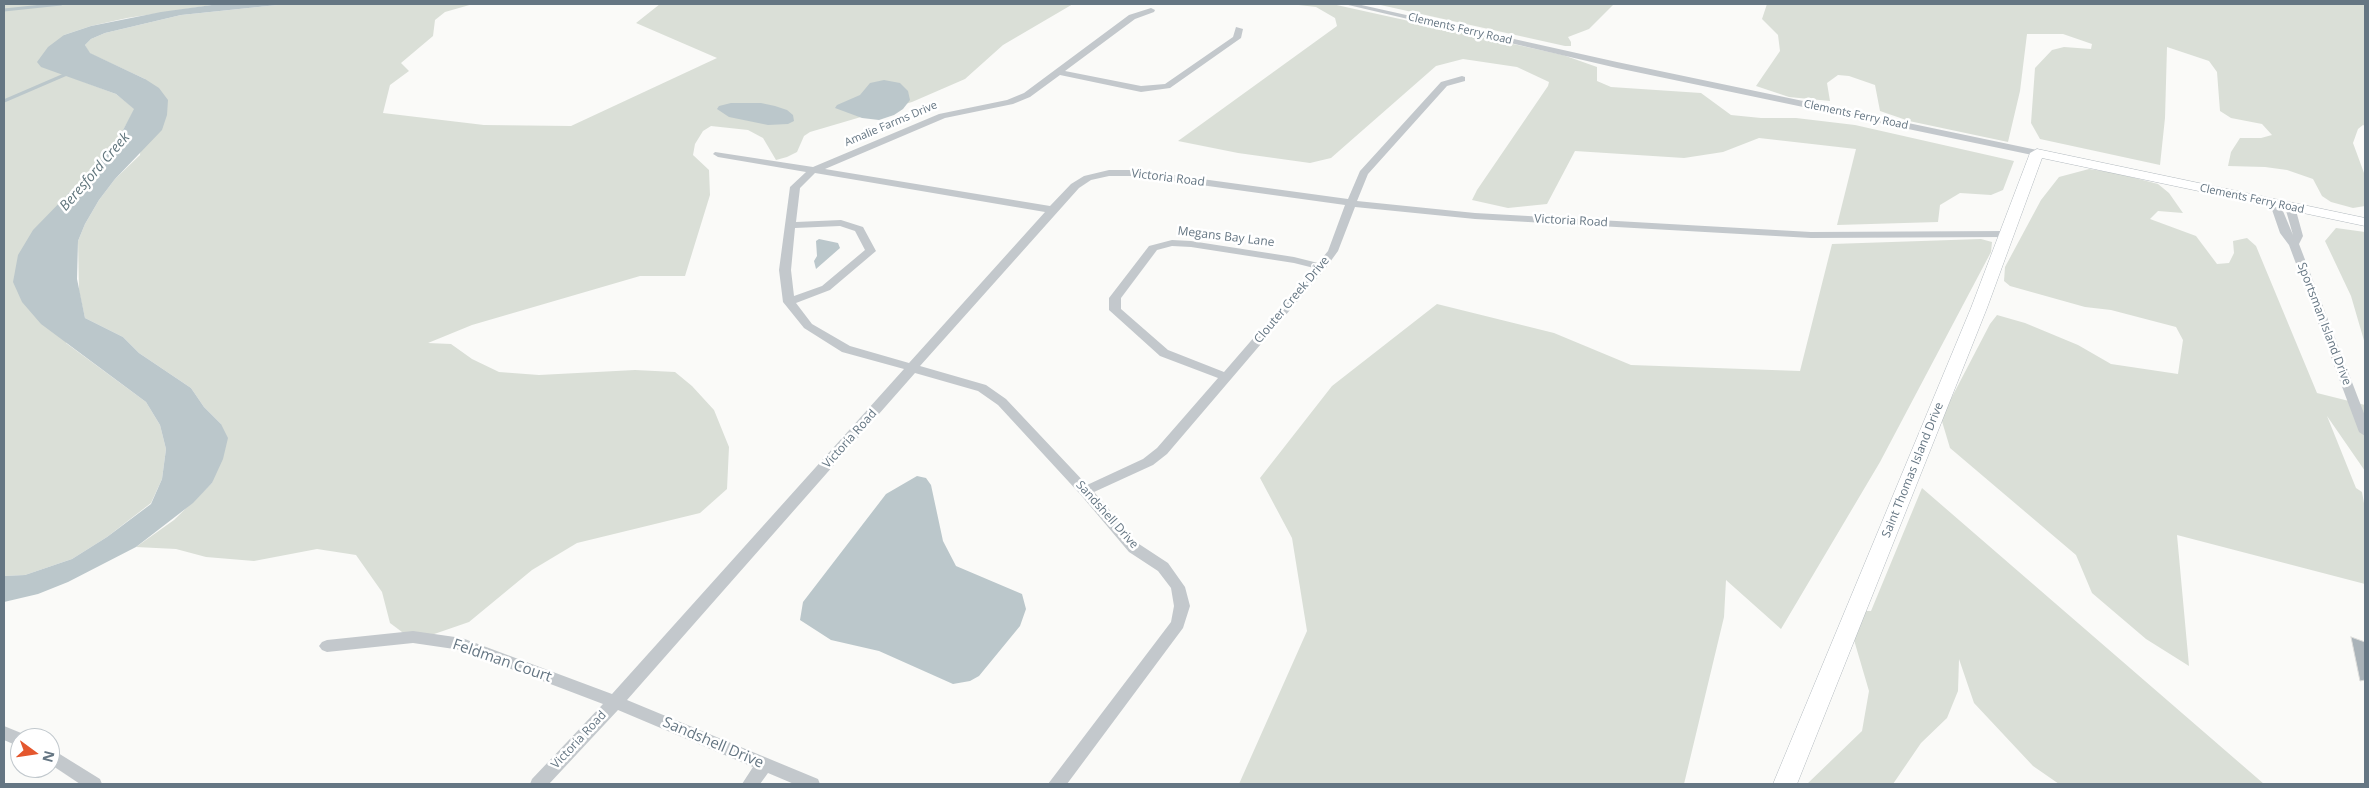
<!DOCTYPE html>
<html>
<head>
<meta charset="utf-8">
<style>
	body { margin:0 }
	#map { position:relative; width:2369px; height:788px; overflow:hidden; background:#fafaf8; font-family:"Open Sans",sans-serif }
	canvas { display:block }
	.frame { position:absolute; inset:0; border:5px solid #657683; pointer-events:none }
	.north { position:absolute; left:10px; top:728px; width:50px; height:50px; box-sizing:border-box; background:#fff; border:1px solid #c1c8cd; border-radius:50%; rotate:104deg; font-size:14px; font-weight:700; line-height:20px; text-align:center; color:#657683 }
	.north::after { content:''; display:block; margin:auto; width:18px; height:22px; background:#e4572e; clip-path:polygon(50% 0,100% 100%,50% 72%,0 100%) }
</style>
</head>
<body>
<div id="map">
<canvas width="2369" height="788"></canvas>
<div class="frame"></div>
<div class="north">N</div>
</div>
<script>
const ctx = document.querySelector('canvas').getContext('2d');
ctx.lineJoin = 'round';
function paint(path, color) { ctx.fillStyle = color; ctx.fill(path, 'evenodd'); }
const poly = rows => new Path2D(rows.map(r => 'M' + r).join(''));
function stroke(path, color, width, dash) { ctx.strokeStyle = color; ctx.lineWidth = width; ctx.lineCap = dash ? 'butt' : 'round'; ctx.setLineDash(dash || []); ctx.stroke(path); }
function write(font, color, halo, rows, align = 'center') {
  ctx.font = font + ' "Open Sans",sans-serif'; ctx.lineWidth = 5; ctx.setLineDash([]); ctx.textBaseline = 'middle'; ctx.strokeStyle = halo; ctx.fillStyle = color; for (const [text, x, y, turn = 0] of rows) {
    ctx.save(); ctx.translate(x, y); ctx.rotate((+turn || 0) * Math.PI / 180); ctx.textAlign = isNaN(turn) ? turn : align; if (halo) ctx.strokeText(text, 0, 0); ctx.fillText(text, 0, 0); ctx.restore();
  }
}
const green = poly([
	[4,4,219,4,127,18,91,26,64,35,55,71,116,94,135,109,122,132,105,156,84,177,66,343,146,402,160,425,166,449,162,479,151,503,107,537,72,559,25,575,4,576],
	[287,4,473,4,445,12,435,20,433,36,401,63,409,71,390,85,383,113,484,125,571,126,717,58,636,23,660,4,1073,4,1003,45,965,79,912,102,810,132,804,136,797,152,787,157,776,160,763,138,748,130,711,126,703,131,695,144,693,155,709,170,710,195,685,276,640,276,472,325,428,343,451,344,472,359,499,372,539,375,635,370,675,372,692,386,714,410,729,447,727,489,700,513,577,543,532,570,469,622,414,641,390,623,382,592,356,555,317,549,254,561,206,557,176,549,136,547,174,520,212,483,221,424,204,407,191,388,139,353,123,337,85,318,79,291,78,241,85,224,99,200,115,179,140,155,145,79,89,53,85,45,91,39,105,33,181,15],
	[1290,4,1332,4,1563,55,1597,67,1597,81,1611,87,1701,93,1731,115,1761,118,1796,118,1855,125,2014,161,2003,190,1991,195,1960,193,1940,205,1938,222,1837,225,1856,149,1759,138,1723,152,1684,158,1575,151,1547,204,1508,208,1472,200,1477,190,1548,86,1549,82,1517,67,1463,59,1436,66,1331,158,1310,163,1238,153,1178,141,1337,26,1335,18,1316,7],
	[1376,4,1614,4,1589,29,1568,37,1571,42,1571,46,1565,46],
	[1767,4,2365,4,2365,126,2363,125,2358,129,2353,143,2364,173,2365,206,2353,208,2331,202,2322,196,2313,179,2287,170,2265,167,2228,166,2231,152,2240,138,2261,138,2272,135,2262,124,2231,118,2220,111,2217,72,2209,61,2167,47,2165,118,2160,165,2040,139,2031,123,2035,68,2052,50,2064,47,2091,49,2092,44,2063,34,2027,34,2020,91,2008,142,1909,121,1880,111,1875,85,1849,76,1838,75,1827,83,1830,101,1789,97,1756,86,1780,51,1778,35,1762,19],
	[2089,169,2116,173,2158,184,2169,193,2183,213,2158,211,2150,219,2196,236,2217,264,2229,263,2234,253,2233,241,2247,238,2256,246,2317,393,2365,405,2365,471,2327,416,2356,488,2362,492,2365,509,2365,584,2177,535,2189,666,2146,639,2092,593,2076,555,1950,448,1941,418,1990,324,1997,315,2025,323,2078,345,2111,364,2178,374,2183,340,2176,327,2111,310,2085,307,2010,286,2004,281,2005,267,2041,200,2059,177],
	[2336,228,2365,232,2365,344,2351,296,2325,241],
	[1981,239,1992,242,1991,252,1880,462,1781,629,1726,580,1724,617,1684,784,1239,784,1307,631,1292,538,1260,478,1332,386,1437,304,1554,333,1631,365,1800,371,1832,244],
	[1922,488,2264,784,2059,784,2033,766,1974,703,1959,659,1958,691,1947,718,1921,743,1893,784,1807,784,1862,731,1869,691,1854,640,1864,611,1871,611]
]);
const water = poly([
	[219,4,287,4,181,15,105,33,91,39,85,45,90,53,145,79,159,88,168,100,167,115,162,130,115,179,99,200,85,224,78,241,77,279,85,318,123,337,139,353,191,388,204,407,221,424,228,438,223,459,212,483,193,503,136,547,68,582,38,594,4,602,4,576,25,575,72,559,107,537,151,504,162,479,166,449,160,425,146,402,41,324,22,302,13,282,18,255,33,230,105,156,122,132,134,109,116,94,41,67,37,62,48,47,64,35,91,26,161,12],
	[884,80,900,83,908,91,910,100,903,109,894,115,879,120,862,118,835,108,837,105,860,95,870,83],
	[731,103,761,103,775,106,787,110,793,115,794,121,788,124,768,125,729,117,717,109,719,106],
	[819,239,838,243,840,248,816,269,814,261,817,256,816,241],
	[917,476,926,478,931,485,943,541,956,566,1022,594,1026,609,1020,626,979,676,970,681,953,684,879,651,831,640,800,620,803,602,886,494]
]);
const stream = poly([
	[4,10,61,4],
	[4,101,69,73]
]);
const building = poly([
	[2351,637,2365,642,2365,680,2360,681,2351,637]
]);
const street = poly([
	[1344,4,1357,4,1617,62,2037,150,2042,153,2037,156,1617,68,1344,4],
	[1151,8,1155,10,1154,12,1135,19,1065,71,1141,86,1165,84,1233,37,1236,27,1243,29,1241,38,1170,88,1141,92,1060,75,1030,97,1013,104,945,118,825,169,1050,206,1071,184,1084,176,1109,170,1136,170,1348,199,1360,171,1441,82,1462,76,1465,77,1465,81,1447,86,1368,174,1357,201,1475,213,1811,232,2006,231,2011,234,2006,237,1811,238,1475,219,1355,207,1338,251,1325,269,1167,454,1153,465,1094,492,1139,544,1168,563,1185,587,1190,606,1183,628,1067,784,1048,784,1171,622,1174,606,1171,588,1158,571,1129,552,1080,494,998,405,978,391,915,373,627,700,818,779,820,784,794,784,768,773,760,784,742,784,753,767,618,710,549,784,530,784,532,779,603,704,461,650,413,643,327,652,322,650,319,646,322,642,327,640,413,631,462,638,612,694,904,369,842,352,804,328,783,302,779,270,790,187,806,172,718,157,713,154,715,152,813,167,939,114,1007,100,1024,93,1129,15,1151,8],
	[815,173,1045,212,909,363,850,346,812,324,796,303,830,290,876,251,863,227,841,220,796,222,800,188,815,173],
	[1109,176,1136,176,1345,205,1328,251,1318,263,1294,257,1191,241,1172,240,1149,246,1109,298,1109,310,1160,356,1218,378,1157,448,1143,459,1087,485,1006,399,986,385,920,366,1079,188,1091,180,1109,176],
	[840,226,855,231,865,250,822,286,794,296,791,270,795,228,840,226],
	[1172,246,1191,247,1294,263,1314,268,1224,372,1168,350,1121,309,1121,298,1157,250,1172,246],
	[2275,201,2280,204,2293,235,2285,207,2290,204,2295,207,2303,236,2299,244,2365,416,2365,436,2359,432,2289,245,2280,233,2270,204,2275,201],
	[4,726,26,735,27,738,20,738,20,747,4,740,4,726],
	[50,748,100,779,102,784,80,784,50,764,50,748]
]);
const secondary = poly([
	[2037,149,2365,218,2365,226,2042,158,1987,308,1797,784,1773,784,1971,308,2030,153,2037,149]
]);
const farStreetnames = [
	["Clements Ferry Road",1460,29,13],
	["Clements Ferry Road",1856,115,12],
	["Amalie Farms Drive",891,124,-23],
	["Clements Ferry Road",2252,199,12]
];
const streetNames = [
	["Victoria Road",1168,178,7],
	["Victoria Road",1571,221,3],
	["Megans Bay Lane",1226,237,7],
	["Clouter Creek Drive",1292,300,-50],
	["Sportsman Island Drive",2324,324,69],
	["Victoria Road",850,439,-48],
	["Saint Thomas Island Drive",1913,470,-68],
	["Sandshell Drive",1107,515,48],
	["Victoria Road",579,740,-47]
];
const waterNames = [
	["Beresford Creek",95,172,-49]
];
const nearStreetnames = [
	["Feldman Court",502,661,19],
	["Sandshell Drive",713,743,23]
];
paint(green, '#dadfd7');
paint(water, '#bbc7cb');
stroke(stream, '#bbc7cb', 3);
paint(building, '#aab3b9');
stroke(building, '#dcdcda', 1);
stroke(secondary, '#b3babf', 1);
paint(street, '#c3c8cc');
paint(secondary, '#fff');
write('11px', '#657683', '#fff', farStreetnames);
write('12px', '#657683', '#fff', streetNames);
write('italic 14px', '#60757c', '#fff', waterNames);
write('15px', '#657683', '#fff', nearStreetnames);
</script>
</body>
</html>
